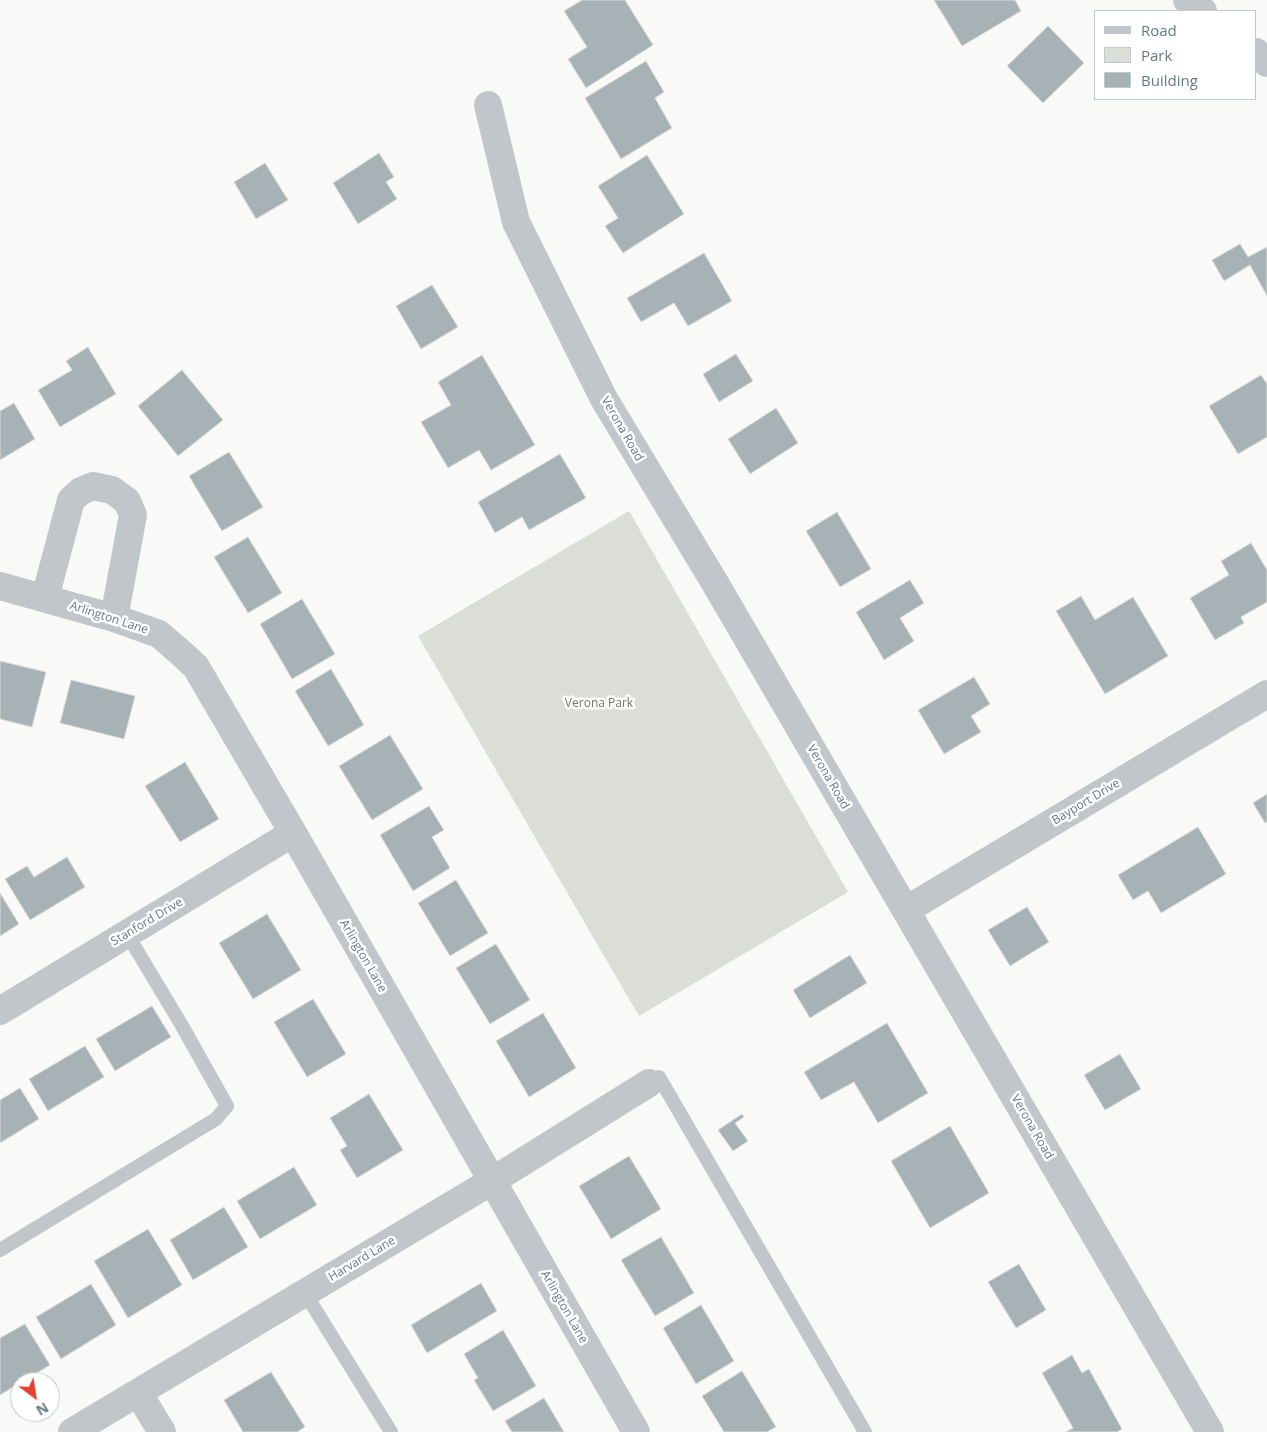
<!DOCTYPE html>
<html>
<head>
<meta charset="utf-8">
<style>
	body { margin:0 }
	#map { position:relative; width:1267px; height:1432px; overflow:hidden; background:#f9f9f7; font-family:"Open Sans",sans-serif }
	canvas { display:block }
	.legend { position:absolute; left:1094px; top:10px; width:162px; height:90px; box-sizing:border-box; background:#fff; border:1px solid #c1c9cd; margin:0; padding:6px 9px; list-style:none; font-size:15px; color:#647982 }
	.legend li { display:flex; align-items:center; gap:10px; height:25px }
	.legend b { width:25px; border:1px solid #c1c9cd }
	.north { position:absolute; left:10px; top:1372px; width:50px; height:50px; box-sizing:border-box; background:#fff; border:1px solid #c1c9cd; border-radius:50%; rotate:149deg; font-size:14px; font-weight:700; line-height:20px; text-align:center; color:#647982 }
	.north::after { content:''; display:block; margin:auto; width:18px; height:22px; background:#e3402d; clip-path:polygon(50% 0,100% 100%,50% 72%,0 100%) }
</style>
</head>
<body>
<div id="map">
<canvas width="1267" height="1432"></canvas>
<ul class="legend">
<li><b style="height:6px;background:#c0c6c9"></b>Road</li>
<li><b style="height:14px;background:#daded6"></b>Park</li>
<li><b style="height:14px;background:#a7b2b6"></b>Building</li>
</ul>
<div class="north">N</div>
</div>
<script>
const ctx = document.querySelector('canvas').getContext('2d');
ctx.lineJoin = 'round';
function paint(path, color) { ctx.fillStyle = color; ctx.fill(path, 'evenodd'); }
const poly = rows => new Path2D(rows.map(r => 'M' + r).join(''));
function stroke(path, color, width, dash) { ctx.strokeStyle = color; ctx.lineWidth = width; ctx.lineCap = dash ? 'butt' : 'round'; ctx.setLineDash(dash || []); ctx.stroke(path); }
function write(font, color, halo, rows, align = 'center') {
  ctx.font = font + ' "Open Sans",sans-serif'; ctx.lineWidth = 5; ctx.setLineDash([]); ctx.textBaseline = 'middle'; ctx.strokeStyle = halo; ctx.fillStyle = color; for (const [text, x, y, turn = 0] of rows) {
    ctx.save(); ctx.translate(x, y); ctx.rotate((+turn || 0) * Math.PI / 180); ctx.textAlign = isNaN(turn) ? turn : align; if (halo) ctx.strokeText(text, 0, 0); ctx.fillText(text, 0, 0); ctx.restore();
  }
}
const green = poly([
	[629,511,848,892,639,1016,418,636]
]);
const building = poly([
	[582,0,625,0,653,45,586,88,568,59,587,47,564,11,582,0],
	[934,0,1015,0,1021,11,962,46,934,0],
	[1048,26,1084,63,1043,103,1007,66,1048,26],
	[646,61,664,92,655,98,672,128,621,159,585,98,646,61],
	[379,153,394,177,386,182,397,199,358,224,333,183,379,153],
	[647,155,684,214,623,253,605,226,618,218,598,186,647,155],
	[265,163,288,200,256,219,234,182,265,163],
	[1240,244,1248,257,1267,247,1267,296,1250,265,1224,281,1212,260,1240,244],
	[704,253,732,301,688,326,674,303,641,322,627,298,704,253],
	[432,285,458,327,421,349,396,306,432,285],
	[88,347,116,394,60,427,38,390,72,370,66,361,88,347],
	[736,354,753,381,719,402,703,374,736,354],
	[482,355,535,445,491,470,479,450,448,468,421,422,451,405,438,382,482,355],
	[182,370,223,420,178,456,138,406,182,370],
	[1261,375,1267,384,1267,437,1238,454,1209,406,1261,375],
	[14,403,35,439,0,460,0,411,14,403],
	[776,408,798,443,750,474,728,439,776,408],
	[229,452,263,507,222,531,189,476,229,452],
	[560,454,586,498,529,530,522,517,495,533,478,502,560,454],
	[837,512,871,569,840,587,806,531,837,512],
	[248,537,282,593,248,613,214,557,248,537],
	[1251,543,1267,570,1267,602,1241,617,1244,623,1215,640,1190,598,1229,575,1221,561,1251,543],
	[910,580,924,603,900,618,914,641,884,660,856,612,910,580],
	[1081,596,1095,620,1133,597,1168,656,1105,694,1056,611,1081,596],
	[302,599,335,654,292,679,260,624,302,599],
	[0,661,46,672,32,727,0,719,0,661],
	[331,669,364,725,328,746,295,691,331,669],
	[974,677,990,704,971,716,981,732,944,754,918,710,974,677],
	[71,680,135,696,124,739,60,723,71,680],
	[390,735,423,789,372,820,339,766,390,735],
	[185,762,219,819,180,842,145,786,185,762],
	[1267,794,1267,822,1265,823,1253,803,1267,794],
	[429,806,444,830,432,837,450,868,413,891,380,835,429,806],
	[1198,827,1226,874,1161,913,1148,891,1133,900,1118,875,1198,827],
	[67,857,85,887,30,920,5,879,27,866,34,877,67,857],
	[456,880,488,933,450,956,418,903,456,880],
	[0,893,19,924,0,936,0,893],
	[1027,907,1049,942,1010,966,988,930,1027,907],
	[267,914,301,970,253,999,219,943,267,914],
	[496,944,530,1000,490,1024,456,968,496,944],
	[850,955,867,983,810,1018,793,990,850,955],
	[313,999,346,1054,307,1077,274,1022,313,999],
	[152,1006,171,1037,115,1071,96,1039,152,1006],
	[543,1013,576,1068,529,1097,496,1041,543,1013],
	[887,1023,928,1093,878,1123,854,1082,821,1100,804,1072,887,1023],
	[85,1046,104,1077,48,1111,29,1079,85,1046],
	[1120,1054,1141,1089,1105,1110,1084,1075,1120,1054],
	[20,1088,39,1119,0,1143,0,1100,20,1088],
	[369,1094,403,1150,357,1178,340,1150,347,1146,330,1118,369,1094],
	[742,1114,744,1117,735,1123,748,1141,733,1151,718,1130,742,1114],
	[950,1126,989,1193,930,1228,891,1161,950,1126],
	[629,1156,661,1209,611,1239,579,1186,629,1156],
	[294,1167,317,1205,260,1239,237,1201,294,1167],
	[224,1207,248,1247,193,1280,170,1240,224,1207],
	[148,1229,182,1285,128,1318,94,1261,148,1229],
	[661,1237,694,1293,655,1316,621,1260,661,1237],
	[1019,1264,1046,1310,1016,1328,988,1282,1019,1264],
	[481,1283,497,1311,427,1353,411,1325,481,1283],
	[91,1284,116,1325,61,1359,36,1317,91,1284],
	[701,1305,734,1361,696,1384,663,1328,701,1305],
	[25,1324,50,1365,0,1395,0,1338,25,1324],
	[503,1330,536,1386,493,1411,474,1380,478,1378,464,1354,503,1330],
	[1072,1355,1082,1373,1089,1369,1122,1429,1117,1432,1066,1432,1073,1428,1042,1373,1072,1355],
	[742,1371,776,1427,767,1432,724,1432,702,1396,742,1371],
	[271,1372,305,1427,297,1432,243,1432,224,1400,271,1372],
	[544,1398,564,1432,512,1432,505,1421,544,1398]
]);
const lane = poly([
	[650,1083,659,1077,865,1432],
	[0,1250,216,1119,227,1106,181,1024,127,934],
	[305,1293,391,1432]
]);
const street = poly([
	[1187,0,1203,11],
	[1256,52,1267,63],
	[488,105,516,222,604,399,715,583,1210,1432],
	[0,586,114,618,159,634,181,653,196,667,293,833,636,1432],
	[45,598,71,500,81,491,93,486,112,490,127,501,133,515,114,618],
	[906,910,1267,694],
	[0,1011,293,833],
	[139,1394,162,1432],
	[72,1432,492,1181,649,1083]
]);
const streetNames = [
	["Verona Road",622,429,60],
	["Arlington Lane",109,618,18],
	["Verona Road",828,777,60],
	["Bayport Drive",1086,802,-31],
	["Stanford Drive",147,922,-31],
	["Arlington Lane",363,956,60],
	["Verona Road",1032,1127,60],
	["Harvard Lane",362,1259,-31],
	["Arlington Lane",564,1307,60]
];
const parkNames = [
	["Verona Park",599,704]
];
paint(green, '#daded6');
paint(building, '#a7b2b6');
stroke(building, '#dbdbd9', 1);
stroke(lane, '#c0c6c9', 14);
stroke(street, '#c0c6c9', 28);
write('12px', '#647982', '#fff', streetNames);
write('12px', '#6a7a63', '#fff', parkNames);
</script>
</body>
</html>
